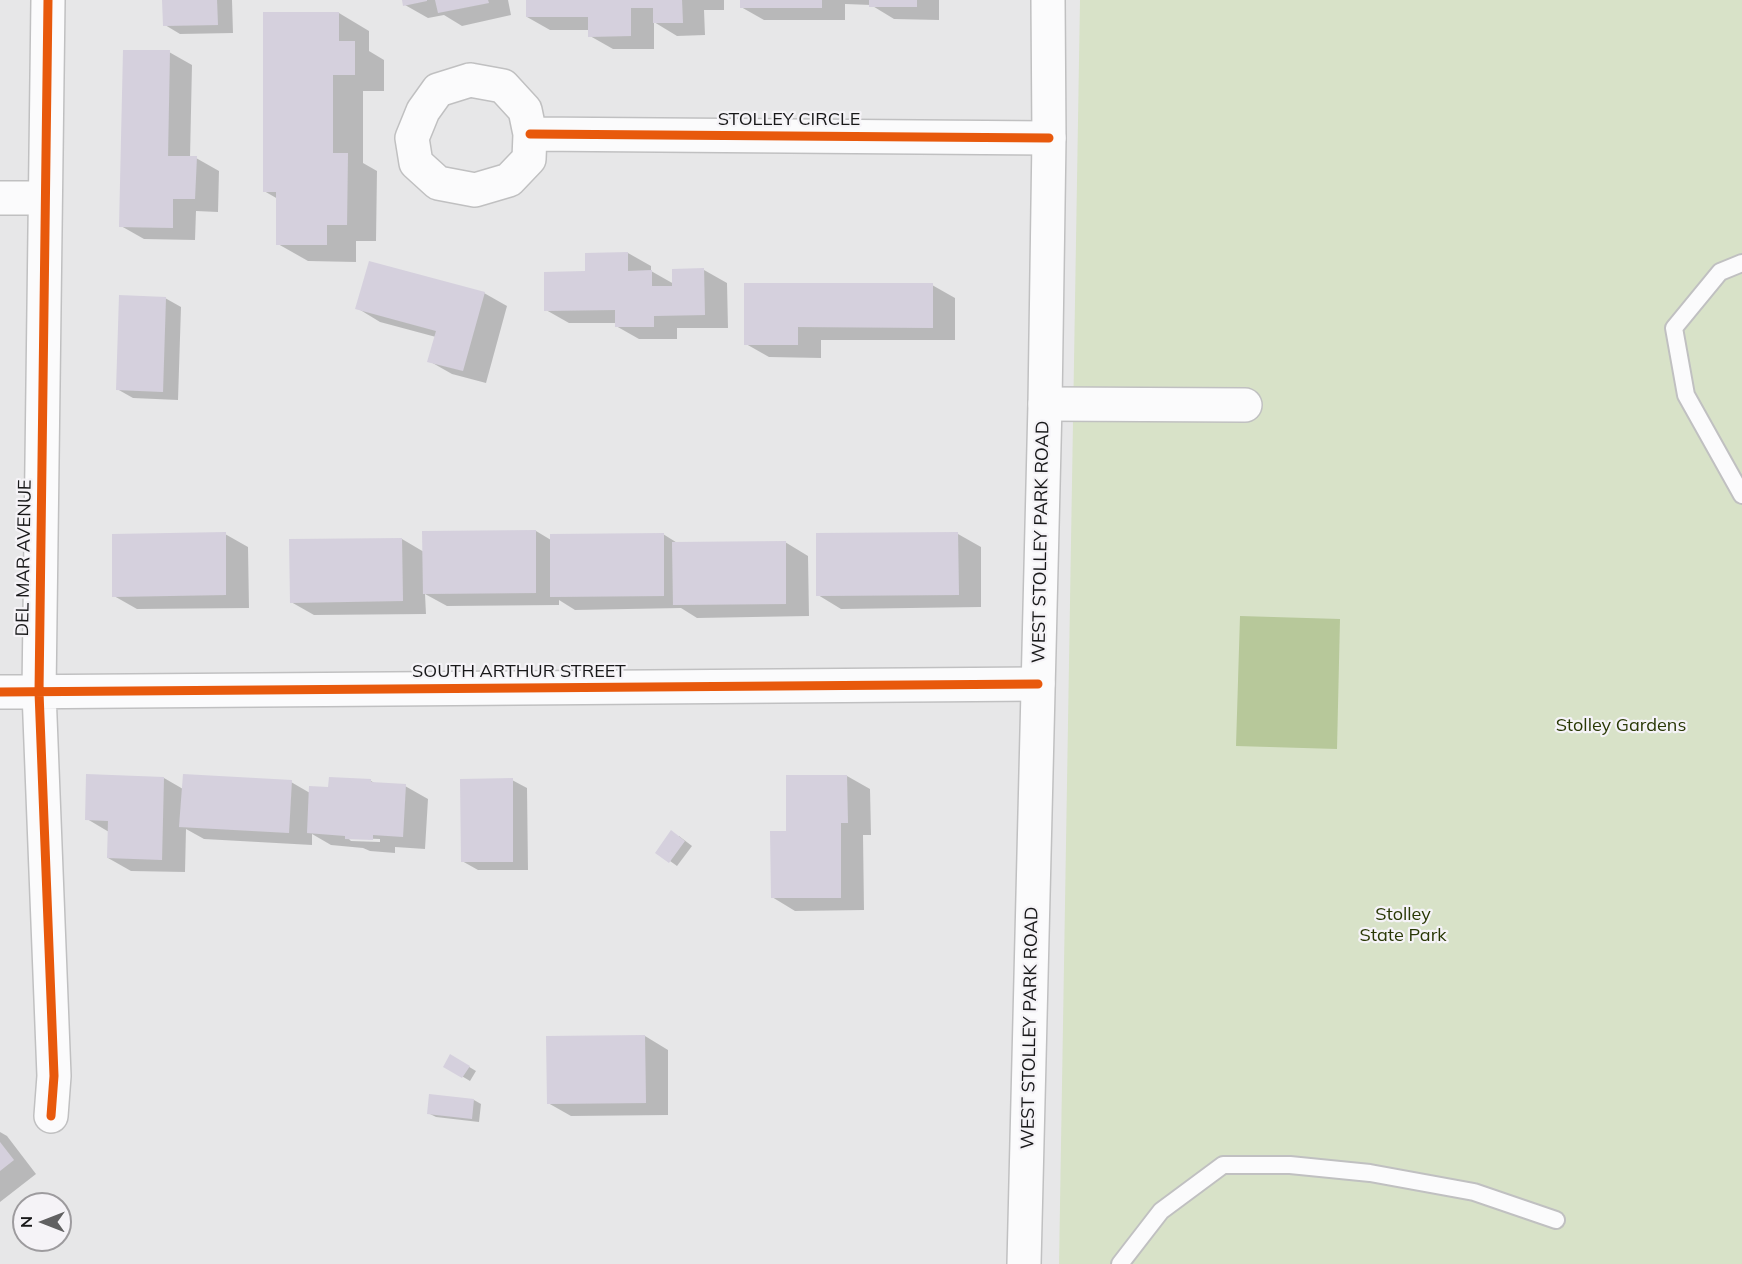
<!DOCTYPE html>
<html>
<head>
<meta charset="utf-8">
<style>
	body { margin:0 }
	#map { position:relative; width:1742px; height:1264px; overflow:hidden; background:#e7e7e8; font-family:Mulish,sans-serif }
	canvas { display:block }
	.north { position:absolute; left:12px; top:1192px; width:60px; height:60px; box-sizing:border-box; background:#f5f3f7; border:2px solid #9d9b9e; border-radius:50%; rotate:270deg; font-size:16px; font-weight:700; line-height:24px; text-align:center; color:#181819 }
	.north::after { content:''; display:block; margin:auto; width:21px; height:27px; background:#606061; clip-path:polygon(50% 0,100% 100%,50% 72%,0 100%) }
</style>
</head>
<body>
<div id="map">
<canvas width="1742" height="1264"></canvas>
<div class="north">N</div>
</div>
<script>
const ctx = document.querySelector('canvas').getContext('2d');
ctx.lineJoin = 'round';
function paint(path, color) { ctx.fillStyle = color; ctx.fill(path, 'evenodd'); }
const poly = rows => new Path2D(rows.map(r => 'M' + r).join(''));
function stroke(path, color, width, dash) { ctx.strokeStyle = color; ctx.lineWidth = width; ctx.lineCap = dash ? 'butt' : 'round'; ctx.setLineDash(dash || []); ctx.stroke(path); }
function write(font, color, halo, rows, align = 'center') {
  ctx.font = font + ' Mulish,sans-serif'; ctx.lineWidth = 4.5; ctx.setLineDash([]); ctx.textBaseline = 'middle'; ctx.strokeStyle = halo; ctx.fillStyle = color; for (const [text, x, y, turn = 0] of rows) {
    ctx.save(); ctx.translate(x, y); ctx.rotate((+turn || 0) * Math.PI / 180); ctx.textAlign = isNaN(turn) ? turn : align; if (halo) ctx.strokeText(text, 0, 0); ctx.fillText(text, 0, 0); ctx.restore();
  }
}
const green = poly([
	[1080,0,1742,0,1742,1264,1059,1264]
]);
const water = poly([
	[1240,616,1340,619,1337,749,1236,746]
]);
const shadow = poly([
	[164,0,232,0,233,33,180,34,165,25],
	[404,0,508,0,511,15,462,26,444,15,428,18,405,5],
	[527,0,724,0,724,10,704,10,705,35,677,36,654,22,654,49,613,49,590,36,590,30,550,30,527,17],
	[741,0,939,0,939,20,894,19,871,5,845,4,845,20,764,20,741,7],
	[339,13,369,31,369,51,384,60,384,91,363,91,363,163,377,171,376,241,356,241,356,262,308,261,278,244,278,199,264,191],
	[169,52,192,65,190,158,196,158,219,171,218,212,196,211,195,240,144,239,121,226],
	[628,253,651,266,651,271,674,284,704,270,727,283,728,328,677,328,677,339,639,339,616,326,616,323,569,323,546,310,586,272,586,254],
	[746,284,932,285,955,298,955,340,821,340,821,358,769,357,746,344],
	[484,293,507,306,486,383,452,374,429,361,436,337,380,322,357,308],
	[165,298,181,307,178,400,133,398,117,389],
	[536,531,551,540,663,534,679,544,785,542,808,556,809,616,697,618,681,608,575,610,559,600,559,605,447,606,425,594,426,614,314,615,291,602,402,539,424,552],
	[225,534,248,547,249,608,137,609,114,596],
	[958,534,981,547,981,607,841,609,818,595],
	[847,776,870,789,871,835,863,835,864,910,795,911,772,897,788,832,788,777],
	[164,778,183,789,291,782,310,793,371,781,376,784,405,786,428,799,425,849,395,847,395,853,370,851,363,848,331,845,312,834,312,845,204,839,186,829,185,872,131,871,108,858,109,832,87,819],
	[348,838,380,839,380,842,351,841],
	[512,780,527,788,528,870,478,870,462,861],
	[679,836,692,846,677,866,670,861],
	[645,1036,668,1050,668,1115,571,1116,548,1103],
	[451,1056,476,1071,470,1081,445,1066],
	[474,1100,481,1104,479,1122,436,1117,428,1113],
	[0,1132,7,1136,36,1174,0,1202]
]);
const building = poly([
	[162,0,217,0,218,25,163,26],
	[402,0,427,0,427,1,403,6],
	[435,0,488,0,489,3,438,13],
	[526,0,682,0,683,23,653,23,653,8,631,8,631,36,588,37,588,17,526,17],
	[740,0,822,0,822,8,740,8],
	[869,0,917,0,917,7,869,7],
	[263,12,339,12,339,41,355,41,355,75,333,75,333,153,348,153,347,225,327,225,327,245,276,245,276,192,263,192],
	[123,50,170,50,168,156,197,156,195,199,173,199,173,228,119,227],
	[628,252,628,271,652,270,652,286,672,286,672,269,704,268,705,315,654,316,654,327,615,327,615,310,544,311,544,272,585,271,585,253],
	[369,261,485,292,463,371,427,362,436,331,355,309],
	[744,283,933,283,933,328,798,327,798,345,744,345],
	[119,295,166,297,163,392,116,390],
	[536,530,536,593,423,594,422,531],
	[226,532,226,595,112,597,112,534],
	[958,532,959,595,816,596,816,533],
	[664,533,664,596,550,597,550,534],
	[402,538,403,601,290,603,289,539],
	[786,541,786,604,673,605,672,542],
	[86,774,164,777,162,860,107,858,108,821,85,820],
	[183,774,292,780,289,833,179,827],
	[786,775,847,775,848,823,841,823,841,898,771,898,770,831,786,831],
	[329,777,371,779,371,782,406,784,403,837,373,835,373,840,345,839,345,836,307,833,309,786,328,787],
	[513,778,513,862,461,862,460,779],
	[671,830,685,841,669,863,655,853],
	[645,1035,646,1103,547,1104,546,1036],
	[450,1054,470,1066,462,1078,443,1067],
	[429,1094,474,1099,472,1119,427,1114],
	[0,1142,14,1160,0,1171]
]);
const service = poly([
	[1742,263,1720,272,1674,328,1686,395,1742,495],
	[1120,1264,1161,1211,1223,1165,1290,1165,1370,1173,1474,1192,1556,1220]
]);
const minor = poly([
	[48,0,39,692,54,1076,51,1116],
	[470,80,503,86,525,110,530,134,529,159,509,180,475,190,438,183,416,163,412,138,423,111,438,90,470,80],
	[530,134,1049,138],
	[0,198,45,198],
	[1045,404,1245,405],
	[0,692,1038,684]
]);
const secondary = poly([
	[1024,1264,1045,404,1049,138,1048,0]
]);
const cycleway = poly([
	[48,0,39,692,54,1076,51,1116],
	[530,134,1049,138],
	[0,692,1038,684]
]);
const streetNames = [
	["STOLLEY CIRCLE",789,120],
	["WEST STOLLEY PARK ROAD",1041,542,-89],
	["DEL MAR AVENUE",24,558,-89],
	["SOUTH ARTHUR STREET",519,672],
	["WEST STOLLEY PARK ROAD",1030,1028,-89]
];
const parkNames = [
	["Stolley Gardens",1621,726],
	["Stolley",1403,915],
	["State Park",1403,936]
];
paint(green, '#d8e2c8');
paint(water, '#b7c89a');
paint(shadow, '#0003');
paint(building, '#d5d0dd');
stroke(service, '#c0c0c1', 20);
stroke(minor, '#c0c0c1', 36);
stroke(secondary, '#c0c0c1', 36);
stroke(service, '#fbfbfc', 16);
stroke(minor, '#fbfbfc', 33);
stroke(secondary, '#fbfbfc', 33);
stroke(cycleway, '#e8590c', 9);
write('18px', '#181819', '#f5f3f7', streetNames);
write('18px', '#293805', '#f5f3f7', parkNames);
</script>
</body>
</html>
